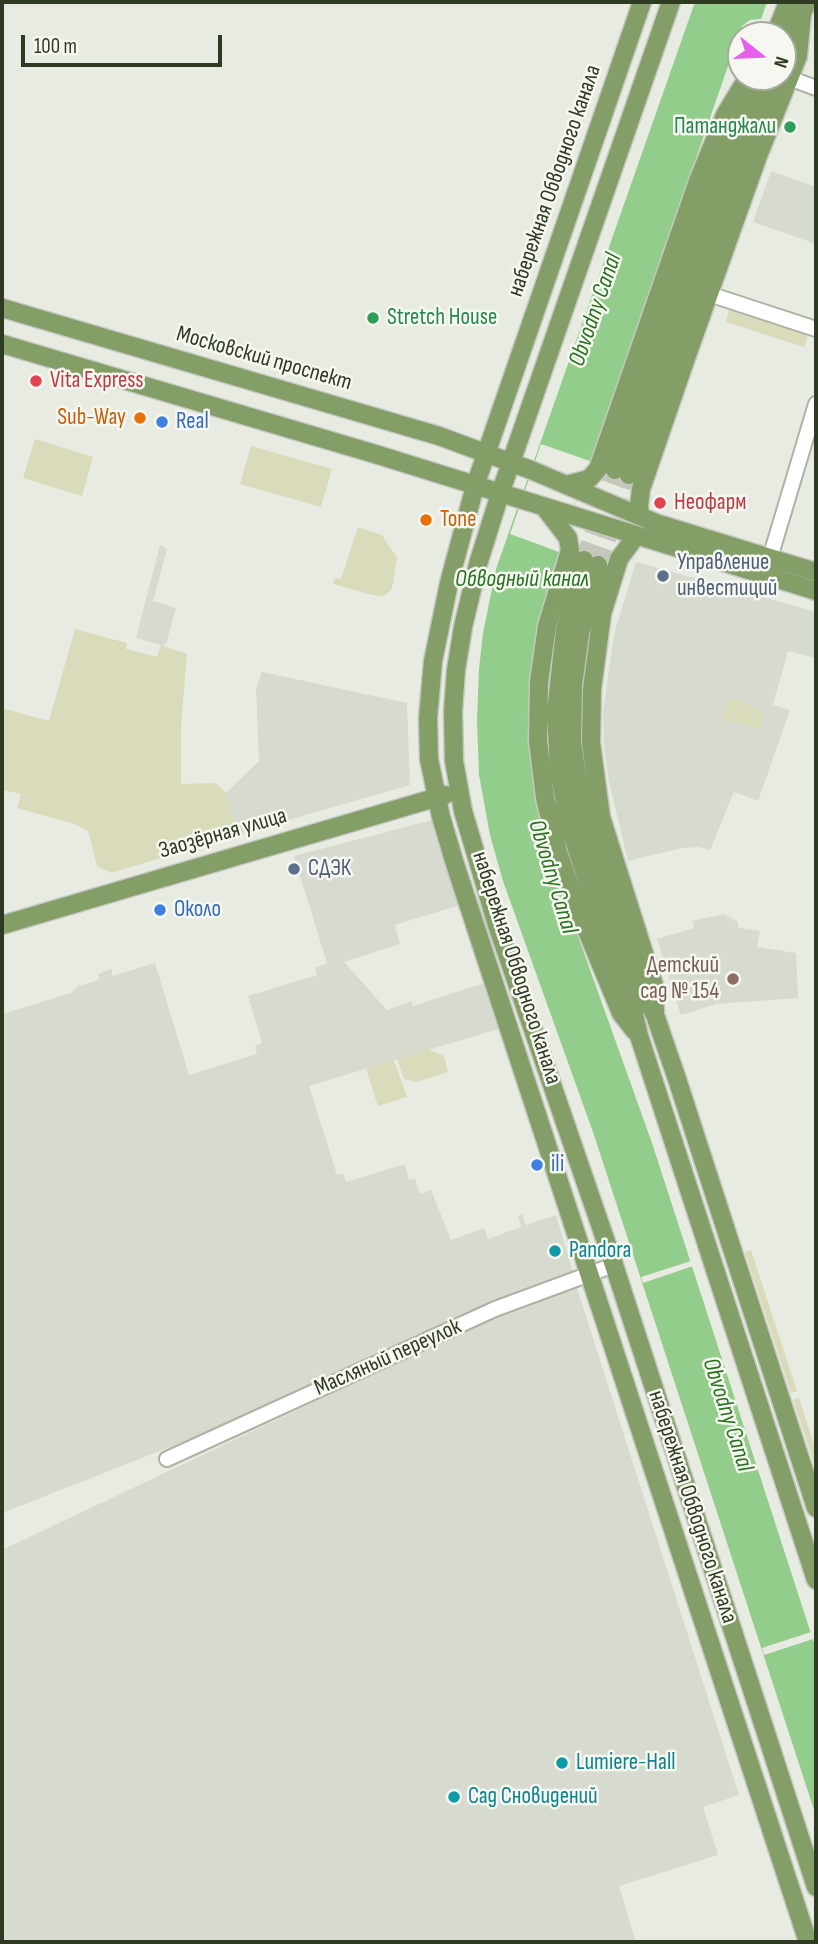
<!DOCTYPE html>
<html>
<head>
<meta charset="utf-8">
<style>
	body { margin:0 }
	#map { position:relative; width:818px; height:1944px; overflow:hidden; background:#e8ebe1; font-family:"Sofia Sans Condensed",sans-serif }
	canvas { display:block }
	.frame { position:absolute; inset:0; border:4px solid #2f3a22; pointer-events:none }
	.north { position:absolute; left:727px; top:21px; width:70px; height:70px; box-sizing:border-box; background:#f6f7f1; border:2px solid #a6ab9e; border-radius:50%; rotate:108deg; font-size:19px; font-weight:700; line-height:28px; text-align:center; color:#2f3a22 }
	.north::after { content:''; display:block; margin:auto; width:24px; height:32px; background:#e760ea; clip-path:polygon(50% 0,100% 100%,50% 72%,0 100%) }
	.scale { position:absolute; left:21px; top:35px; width:201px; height:32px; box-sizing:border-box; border:4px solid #2f3a22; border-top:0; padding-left:9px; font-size:21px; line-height:24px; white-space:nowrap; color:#2f3a22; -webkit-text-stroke:5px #f6f7f1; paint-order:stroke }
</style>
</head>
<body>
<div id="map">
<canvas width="818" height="1944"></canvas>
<div class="frame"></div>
<div class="north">N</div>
<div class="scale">100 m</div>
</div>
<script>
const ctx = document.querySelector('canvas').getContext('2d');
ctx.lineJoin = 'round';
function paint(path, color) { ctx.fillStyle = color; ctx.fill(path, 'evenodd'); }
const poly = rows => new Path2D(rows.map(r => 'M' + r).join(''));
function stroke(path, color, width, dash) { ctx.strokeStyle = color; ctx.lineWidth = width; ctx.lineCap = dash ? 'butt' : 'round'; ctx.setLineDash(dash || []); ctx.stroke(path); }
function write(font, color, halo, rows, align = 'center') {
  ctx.font = font + ' "Sofia Sans Condensed",sans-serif'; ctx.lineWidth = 5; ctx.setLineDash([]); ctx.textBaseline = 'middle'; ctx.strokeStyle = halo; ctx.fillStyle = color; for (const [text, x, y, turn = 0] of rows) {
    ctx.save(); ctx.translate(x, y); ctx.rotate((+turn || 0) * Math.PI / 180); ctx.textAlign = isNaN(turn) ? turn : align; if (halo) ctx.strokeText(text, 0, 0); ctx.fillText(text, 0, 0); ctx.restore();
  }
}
const built = poly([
	[771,171,816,187,816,244,753,222],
	[160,545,167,549,153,601,176,608,166,644,161,645,136,638],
	[636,562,816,612,816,658,788,651,773,705,790,710,758,801,734,792,710,850,699,847,682,848,628,861,609,782,604,747,603,713,614,634],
	[262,672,407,703,410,785,237,835,226,793,259,761,256,688],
	[432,820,460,905,395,925,400,944,344,962,387,1010,411,1001,413,1006,484,983,498,1029,309,1086,337,1175,343,1173,346,1182,405,1164,409,1180,415,1179,420,1194,431,1190,451,1240,484,1228,488,1239,521,1227,518,1216,522,1214,526,1225,556,1215,573,1272,392,1355,198,1436,2,1513,2,1014,71,993,78,986,99,980,98,974,111,969,113,976,155,963,189,1075,257,1054,255,1046,262,1043,248,996,317,975,315,968,327,963,294,856],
	[724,914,738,922,738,928,760,931,757,947,796,953,798,998,717,1004,681,1015,657,939,694,928,692,921],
	[576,1285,739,1795,703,1807,718,1855,619,1886,636,1942,2,1942,2,1550,466,1330,565,1286]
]);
const green = poly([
	[729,310,808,335,804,347,726,322],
	[35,439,93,457,82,496,23,478],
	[251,446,332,469,321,507,240,484],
	[358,527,382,535,397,558,393,584,391,590,384,596,372,595,333,584,335,578,341,579],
	[75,629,127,643,126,649,157,657,161,645,187,654,181,727,181,784,216,783,226,793,237,835,111,873,97,866,88,831,75,824,17,808,21,794,2,790,2,708,49,721],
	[732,699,761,709,763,717,759,729,722,719,728,702],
	[427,1049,444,1056,448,1072,417,1082,404,1079,397,1059],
	[394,1060,407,1097,378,1106,366,1069],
	[751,1250,797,1391,791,1393,745,1252],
	[799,1398,816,1451,816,1469,793,1400]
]);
const water = poly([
	[695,2,767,2,761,19,750,20,742,26,551,575,538,624,533,653,530,682,529,742,535,800,549,855,652,1143,816,1649,816,1816,594,1135,503,881,490,835,479,775,477,721,479,669,483,633,496,569]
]);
const pier = poly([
	[541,444,590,461,559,552,510,534],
	[691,1261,693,1266,643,1283,641,1277],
	[811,1632,813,1639,764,1655,762,1648]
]);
const majorTunnel = poly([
	[584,560,615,470],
	[598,565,629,475]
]);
const minor = poly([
	[789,78,816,88],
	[709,294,816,329],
	[770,558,816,404],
	[167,1459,495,1309,614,1265]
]);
const major = poly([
	[642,2,475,486,449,583,433,661,428,718,429,759,441,817,455,864,808,1942],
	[671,2,500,494,478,564,463,627,456,670,453,711,454,761,463,811,497,925,614,1265,816,1887],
	[775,35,788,2],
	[783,57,807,2],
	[2,308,439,436,531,470,656,523,816,572],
	[2,344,375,454,816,591],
	[615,470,713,187,754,83],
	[629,475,728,190,774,77],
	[566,485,589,479,598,469,698,181,725,115,748,77],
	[545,508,568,538,570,550,547,626,539,682,538,741,545,798,558,852,580,914,621,1013,634,1030],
	[640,515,639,506,641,489,686,358,758,156,798,56,802,14],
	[636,536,619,559,602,614,592,689,591,743,601,817,654,985,655,1012],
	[584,560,565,630,556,713,559,768,568,822,606,937,633,1010,639,1036,816,1580],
	[598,565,580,634,573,685,572,742,584,820,641,990,655,1015,677,1079,816,1508],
	[2,925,445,795]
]);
const markers = [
	[790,127,7,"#2e9e5b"],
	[373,318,7,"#2e9e5b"],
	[36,381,7,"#e0444e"],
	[140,418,7,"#e8710a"],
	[162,422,7,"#3f7fe0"],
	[660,503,7,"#e0444e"],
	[426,520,7,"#e8710a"],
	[663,576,7,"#5c6f8a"],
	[294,869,7,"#5c6f8a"],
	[160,910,7,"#3f7fe0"],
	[733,979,7,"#8d6e63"],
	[537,1165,7,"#3f7fe0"],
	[555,1251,7,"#0f9aa8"],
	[562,1763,7,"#0f9aa8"],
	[454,1797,7,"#0f9aa8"]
];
const leisureNames = [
	["Патанджали",776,127],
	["Stretch House",387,318,"left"]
];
const streetNames = [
	["набережная Обводного канала",555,181,-71],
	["Московский проспект",264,359,16],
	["Заозёрная улица",223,834,-16],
	["набережная Обводного канала",516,968,72],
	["Масляный переулок",388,1358,-24],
	["набережная Обводного канала",692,1507,72]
];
const healthNames = [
	["Vita Express",50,381],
	["Неофарм",674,503]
];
const foodNames = [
	["Sub-Way",126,418],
	["Tone",440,520,"left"]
];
const shopNames = [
	["Real",176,422],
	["Около",174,910],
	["ili",551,1165]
];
const serviceNames = [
	["Управление",677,563],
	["инвестиций",677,589],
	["СДЭК",308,869]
];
const educationNames = [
	["Детский",719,966],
	["сад № 154",719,992]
];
const cultureNames = [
	["Pandora",569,1251],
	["Lumiere-Hall",576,1763],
	["Сад Сновидений",468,1797]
];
const waterNames = [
	["Obvodny Canal",596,310,-71],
	["Обводный канал",522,580],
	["Obvodny Canal",552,877,73],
	["Obvodny Canal",727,1415,72]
];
paint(built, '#d7dacf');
paint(green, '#dadbbb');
paint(water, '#93cd8c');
paint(pier, '#e8ebe1');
stroke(majorTunnel, '#c3c8bb', 18, [18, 9]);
stroke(minor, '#adb2a4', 18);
stroke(major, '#c5c8c1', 21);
stroke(minor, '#fff', 14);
stroke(major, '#849e68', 18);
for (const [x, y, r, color] of markers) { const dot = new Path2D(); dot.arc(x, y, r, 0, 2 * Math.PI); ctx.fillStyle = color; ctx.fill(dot); stroke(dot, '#f6f7f1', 2.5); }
write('23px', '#27864d', '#f6f7f1', leisureNames, 'right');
write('23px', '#2f3a22', '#f6f7f1', streetNames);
write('23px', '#be3a42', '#f6f7f1', healthNames, 'left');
write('23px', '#c56008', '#f6f7f1', foodNames, 'right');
write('23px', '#366cbe', '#f6f7f1', shopNames, 'left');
write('23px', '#4e5e75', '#f6f7f1', serviceNames, 'left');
write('23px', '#785e54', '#f6f7f1', educationNames, 'right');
write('23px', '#0d838f', '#f6f7f1', cultureNames, 'left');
write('italic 24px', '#287220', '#f6f7f1', waterNames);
</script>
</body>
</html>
